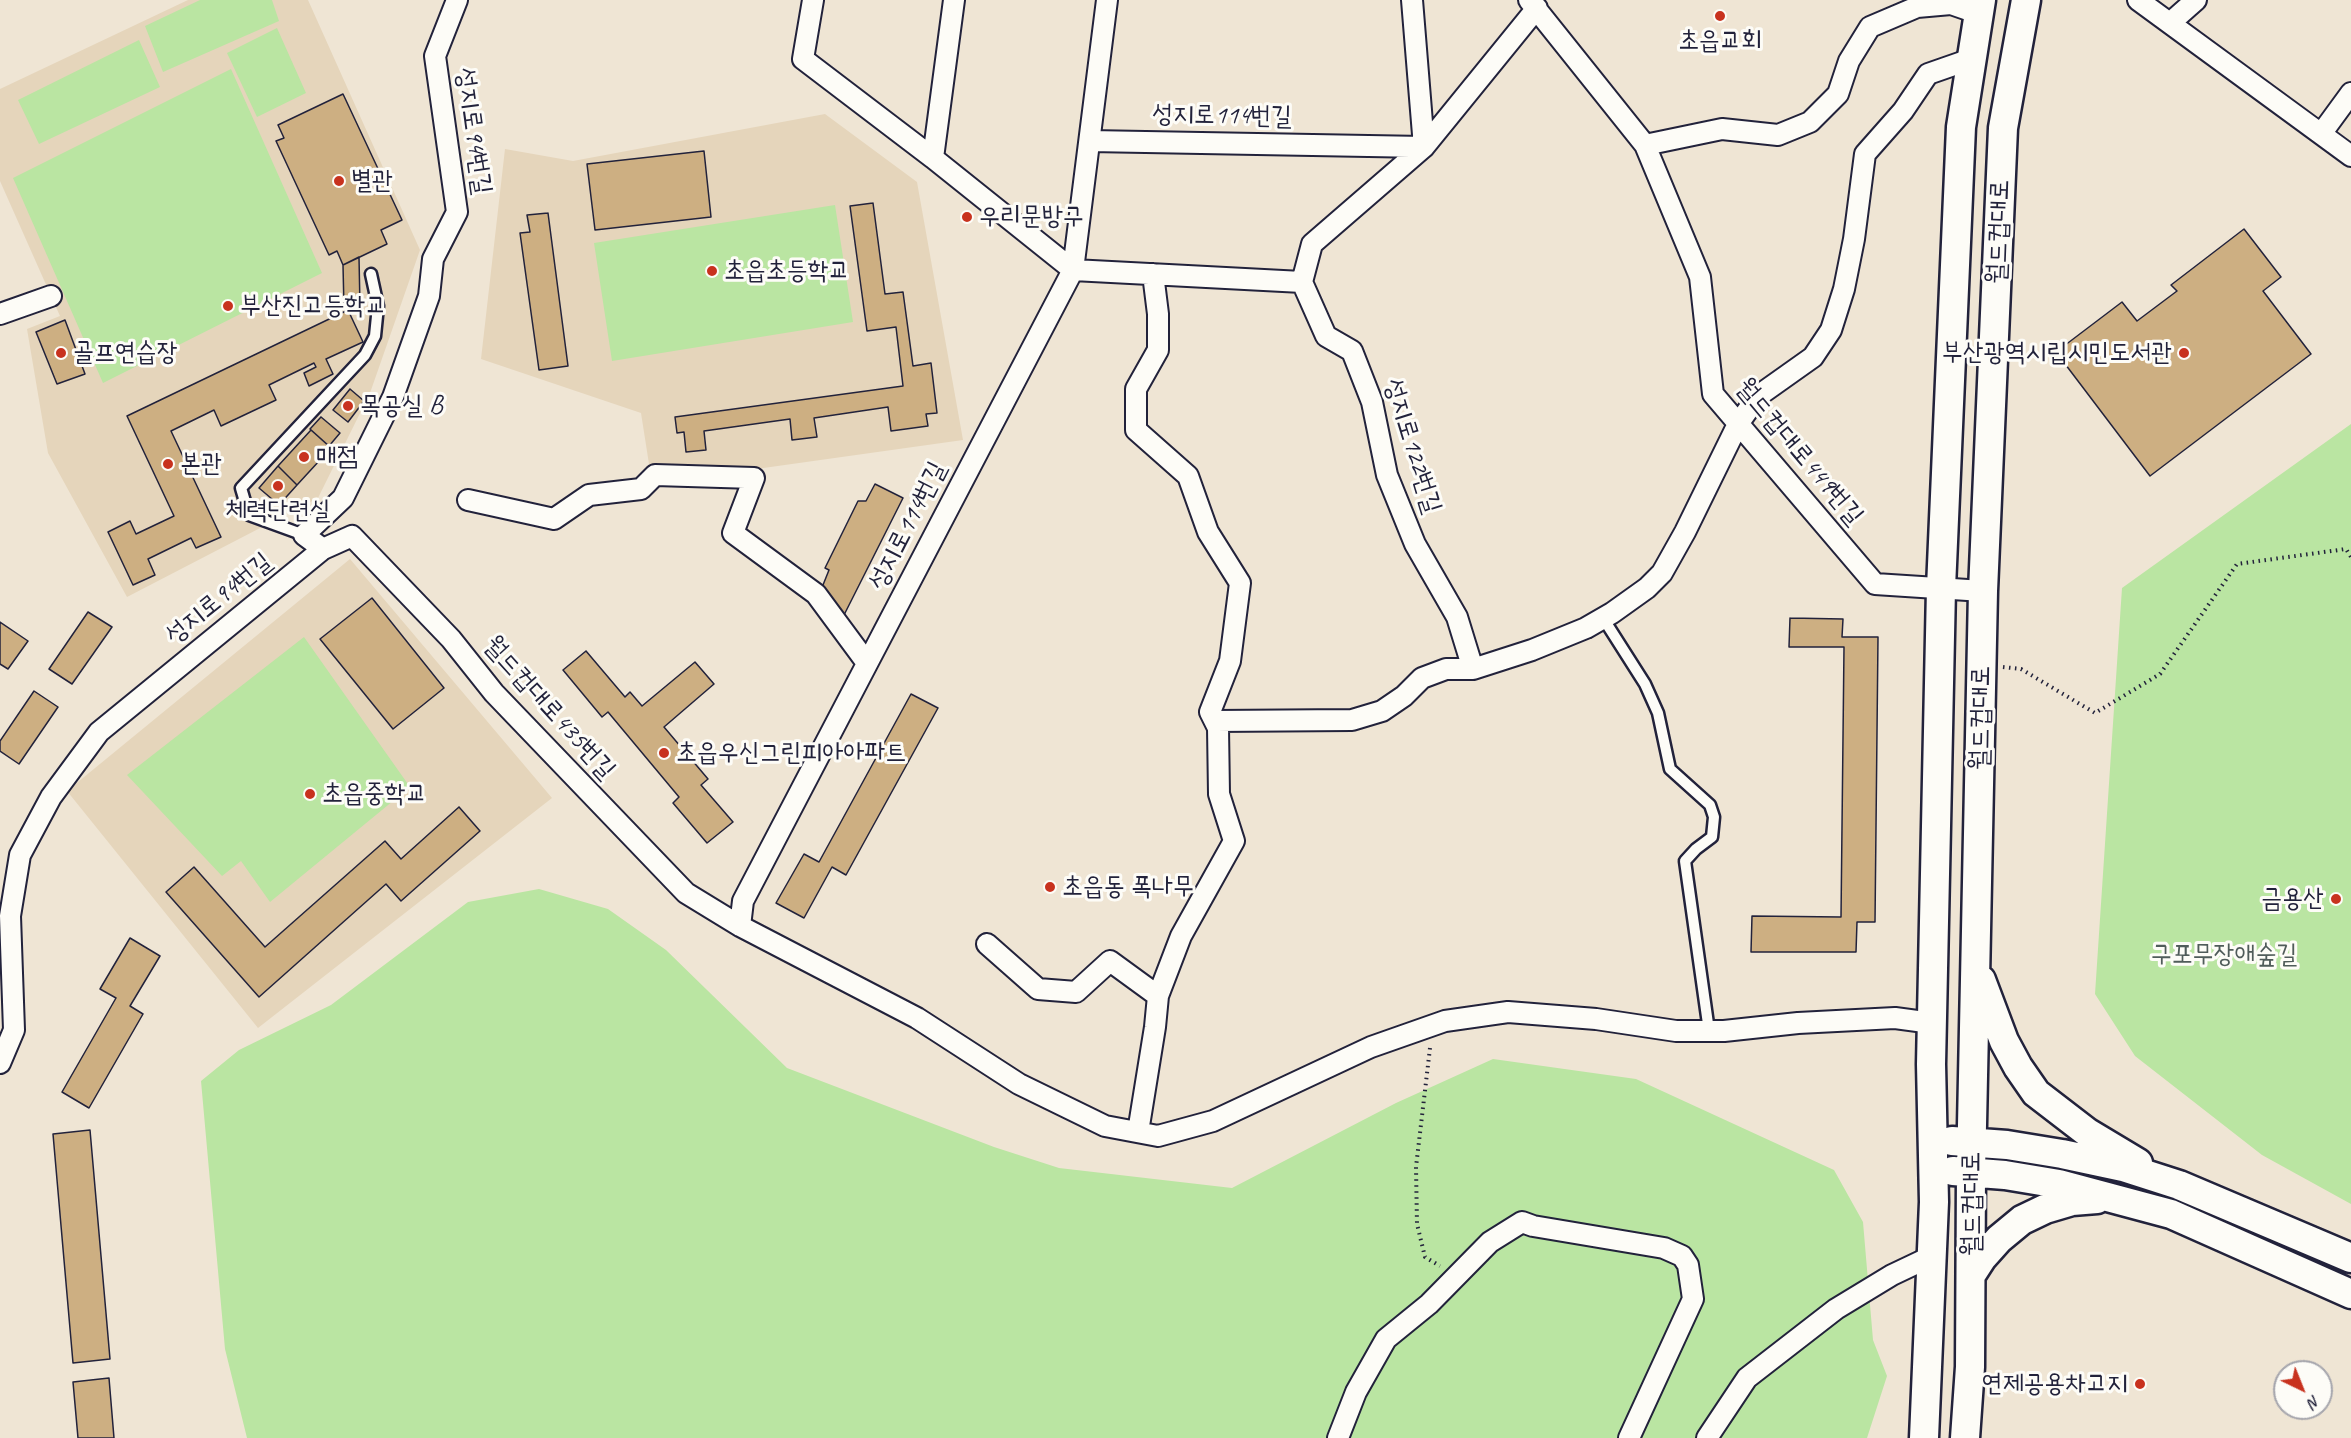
<!DOCTYPE html>
<html>
<head>
<meta charset="utf-8">
<style>
	body { margin:0 }
	#map { position:relative; width:2351px; height:1438px; overflow:hidden; background:#efe5d4; font-family:Caveat,sans-serif }
	canvas { display:block }
	.north { position:absolute; left:2273px; top:1360px; width:60px; height:60px; box-sizing:border-box; background:#fdfcf7; border:2px solid #a5a5ac; border-radius:50%; rotate:137deg; font-size:16px; font-weight:700; line-height:24px; text-align:center; color:#22223b }
	.north::after { content:''; display:block; margin:auto; width:21px; height:27px; background:#c8321e; clip-path:polygon(50% 0,100% 100%,50% 72%,0 100%) }
</style>
</head>
<body>
<div id="map">
<canvas width="2351" height="1438"></canvas>
<div class="north">N</div>
</div>
<script>
const ctx = document.querySelector('canvas').getContext('2d');
ctx.lineJoin = 'round';
function paint(path, color) { ctx.fillStyle = color; ctx.fill(path, 'evenodd'); }
const poly = rows => new Path2D(rows.map(r => 'M' + r).join(''));
function stroke(path, color, width, dash) { ctx.strokeStyle = color; ctx.lineWidth = width; ctx.lineCap = dash ? 'butt' : 'round'; ctx.setLineDash(dash || []); ctx.stroke(path); }
function write(font, color, halo, rows, align = 'center') {
  ctx.font = font + ' Caveat,"Poor Story",sans-serif'; ctx.lineWidth = 6; ctx.setLineDash([]); ctx.textBaseline = 'middle'; ctx.strokeStyle = halo; ctx.fillStyle = color; for (const [text, x, y, turn = 0] of rows) {
    ctx.save(); ctx.translate(x, y); ctx.rotate((+turn || 0) * Math.PI / 180); ctx.textAlign = isNaN(turn) ? turn : align; if (halo) ctx.strokeText(text, 0, 0); ctx.fillText(text, 0, 0); ctx.restore();
  }
}
const built = poly([
	[188,0,308,0,420,250,370,393,318,498,127,597,48,453,27,329,60,316,0,181,0,89],
	[825,114,917,182,963,440,742,471,649,464,641,413,481,359,505,149,573,161],
	[350,559,552,798,258,1028,67,791]
]);
const green = poly([
	[200,0,272,0,279,21,163,72,145,26],
	[277,28,306,93,257,117,227,53],
	[139,40,160,87,39,144,18,100],
	[231,69,322,273,103,383,13,178],
	[835,205,853,322,612,361,594,243],
	[2351,424,2351,1204,2262,1155,2135,1056,2095,994,2122,588],
	[304,637,410,787,270,902,241,861,222,876,127,775],
	[539,889,608,909,666,950,787,1068,994,1147,1059,1168,1232,1188,1396,1103,1493,1059,1636,1079,1834,1170,1863,1222,1873,1340,1887,1376,1867,1438,247,1438,225,1349,201,1081,239,1050,331,1005,468,902]
]);
const building = poly([
	[343,94,402,220,381,230,387,244,343,265,337,251,329,255,276,141,284,138,278,125,343,94],
	[704,151,711,217,595,230,587,164,704,151],
	[873,203,885,294,903,292,913,366,931,363,937,413,926,414,928,426,891,431,888,407,814,418,817,437,792,440,790,419,704,431,706,450,686,452,684,432,677,433,675,417,903,386,896,327,867,331,850,206,873,203],
	[548,213,568,366,539,370,520,233,530,232,527,215,548,213],
	[2244,229,2281,277,2263,291,2311,354,2150,476,2056,352,2122,302,2137,321,2177,291,2171,285,2244,229],
	[359,257,360,307,344,309,343,265,359,257],
	[348,310,363,342,326,359,333,374,309,386,304,373,316,367,314,363,269,385,276,400,221,426,214,410,171,431,221,537,196,548,191,538,148,559,155,575,133,585,108,532,130,521,136,534,174,516,127,416,348,310],
	[65,320,85,374,57,384,36,332,65,320],
	[350,389,364,401,348,422,333,410,350,389],
	[321,417,340,433,329,446,310,429,321,417],
	[311,430,331,448,297,485,278,466,311,430],
	[278,466,297,485,279,505,259,488,278,466],
	[875,484,903,498,844,615,825,606,823,585,829,570,825,568,858,501,866,501,875,484],
	[372,598,444,688,393,729,320,639,372,598],
	[88,612,112,627,72,684,49,669,88,612],
	[1790,618,1843,619,1842,637,1878,637,1875,922,1857,922,1856,952,1751,952,1752,916,1841,917,1844,647,1789,647,1790,618],
	[0,622,28,641,8,669,0,664,0,622],
	[586,651,625,697,630,692,642,706,695,662,714,684,664,727,708,779,701,785,733,822,707,843,673,803,679,797,608,712,602,717,563,670,586,651],
	[34,691,58,707,19,764,0,751,0,741,34,691],
	[911,694,938,708,846,875,832,867,804,918,776,903,804,854,819,862,911,694],
	[459,807,480,831,401,901,386,884,259,997,166,892,194,867,265,947,385,841,401,859,459,807],
	[130,938,160,956,130,1006,143,1014,89,1108,62,1092,116,998,100,989,130,938],
	[90,1130,110,1359,73,1363,53,1134,90,1130],
	[109,1378,114,1438,78,1438,73,1382,109,1378]
]);
const path = poly([
	[2003,667,2021,669,2095,713,2160,674,2237,564,2346,549,2351,557],
	[1430,1048,1416,1167,1417,1224,1425,1257,1440,1266]
]);
const service = poly([
	[304,535,249,515,241,488,365,355,375,336,378,306,371,274],
	[1603,618,1645,684,1658,713,1670,769,1710,805,1714,817,1712,837,1696,849,1685,861,1709,1031]
]);
const minor = poly([
	[813,0,803,59,933,158,1073,270,1302,282],
	[1412,0,1424,147],
	[1529,0,1645,145,1700,277,1713,394,1875,584,1983,591],
	[2138,0,2351,156],
	[2170,23,2196,0],
	[2321,134,2351,93],
	[1090,141,1424,147],
	[1645,145,1722,129,1778,135,1810,122,1838,94,1849,61,1870,27,1917,7,1951,4,1977,13],
	[933,158,954,0],
	[0,314,51,296],
	[468,500,554,519,589,495,641,489,655,475,754,478,733,533,816,594,867,663],
	[323,549,304,535,343,498,393,397,429,296,433,259,457,212,435,56,457,0],
	[1473,669,1457,617,1415,544,1387,475,1372,402,1352,351,1326,336,1302,282,1312,244,1424,147,1537,8],
	[1215,721,1352,720,1382,711,1404,696,1422,678,1446,669,1473,669,1532,650,1586,628,1612,613,1647,588,1662,573,1685,532,1738,424,1758,396,1813,357,1831,330,1844,289,1854,239,1865,154,1903,111,1928,74,1971,59],
	[740,926,743,901,1073,270,1107,0],
	[987,944,1038,989,1076,992,1110,961,1158,996],
	[0,1063,14,1030,10,916,20,855,51,797,99,732,323,549,352,536,451,639,494,693,686,893,740,926,917,1018,1019,1084,1105,1126,1158,1136,1213,1121,1371,1047,1445,1021,1508,1012,1596,1019,1676,1031,1724,1031,1798,1023,1895,1018,1932,1023],
	[1138,1132,1155,1027,1158,996,1181,936,1234,841,1219,794,1218,728,1210,712,1230,661,1240,583,1208,532,1188,476,1136,430,1136,389,1158,350,1158,314,1153,274],
	[1338,1438,1356,1392,1386,1339,1429,1304,1490,1242,1522,1222,1533,1226,1664,1248,1682,1256,1688,1265,1693,1299,1629,1438],
	[1707,1438,1747,1378,1836,1309,1892,1275,1932,1256]
]);
const secondary = poly([
	[1981,980,2004,1041,2018,1067,2036,1093,2088,1133,2138,1163],
	[1952,1141,2007,1145,2062,1154,2123,1167,2179,1185,2351,1258],
	[1953,1171,2005,1175,2059,1184,2171,1214,2351,1294],
	[1971,1275,1982,1258,1999,1239,2022,1220,2045,1209,2072,1201,2097,1199],
	[1924,1438,1934,1202,1931,1064,1941,588,1961,127,1981,0],
	[1965,1438,1970,1367,1971,1173,1983,591,2003,128,2026,0]
]);
const markers = [
	[1720,16,6,"#c8321e"],
	[339,181,6,"#c8321e"],
	[967,217,6,"#c8321e"],
	[712,271,6,"#c8321e"],
	[228,306,6,"#c8321e"],
	[61,353,6,"#c8321e"],
	[2184,353,6,"#c8321e"],
	[348,406,6,"#c8321e"],
	[304,457,6,"#c8321e"],
	[168,464,6,"#c8321e"],
	[278,486,6,"#c8321e"],
	[664,753,6,"#c8321e"],
	[310,794,6,"#c8321e"],
	[1050,887,6,"#c8321e"],
	[2336,899,6,"#c8321e"],
	[2140,1384,6,"#c8321e"]
];
const poiNames = [
	["초읍교회",1720,41,"center"],
	["별관",351,181],
	["우리문방구",979,217],
	["초읍초등학교",724,271],
	["부산진고등학교",240,306],
	["골프연습장",73,353],
	["부산광역시립시민도서관",2172,353,"right"],
	["목공실 B",360,406],
	["매점",316,457],
	["본관",180,464],
	["체력단련실",278,511,"center"],
	["초읍우신그린피아아파트",676,753],
	["초읍중학교",322,794],
	["초읍동 폭나무",1062,887],
	["금용산",2324,899,"right"],
	["연제공용차고지",2128,1384,"right"]
];
const streetNames = [
	["성지로114번길",1222,116,1],
	["성지로94번길",473,131,82],
	["월드컵대로",1999,232,-88],
	["성지로122번길",1412,446,73],
	["월드컵대로449번길",1799,452,50],
	["성지로114번길",908,526,-63],
	["성지로94번길",219,599,-39],
	["월드컵대로435번길",549,708,48],
	["월드컵대로",1981,718,-89],
	["월드컵대로",1972,1204,-90]
];
const parkNames = [
	["구포무장애숲길",2224,955]
];
paint(built, '#e5d5bb');
paint(green, '#bae5a2');
paint(building, '#cdaf82');
stroke(building, '#22223b', 1.5);
stroke(service, '#22223b', 15);
stroke(minor, '#22223b', 24);
stroke(secondary, '#22223b', 33);
stroke(path, '#22223b', 4, [1.5, 4.5]);
stroke(service, '#fdfcf7', 10);
stroke(minor, '#fdfcf7', 20);
stroke(secondary, '#fdfcf7', 28);
for (const [x, y, r, color] of markers) { const dot = new Path2D(); dot.arc(x, y, r, 0, 2 * Math.PI); ctx.fillStyle = color; ctx.fill(dot); stroke(dot, '#fdfcf7', 2); }
write('26px', '#22223b', '#fdfcf7', poiNames, 'left');
write('26px', '#22223b', '#fdfcf7', streetNames);
write('26px', '#505c5a', '#fdfcf7', parkNames);
</script>
</body>
</html>
